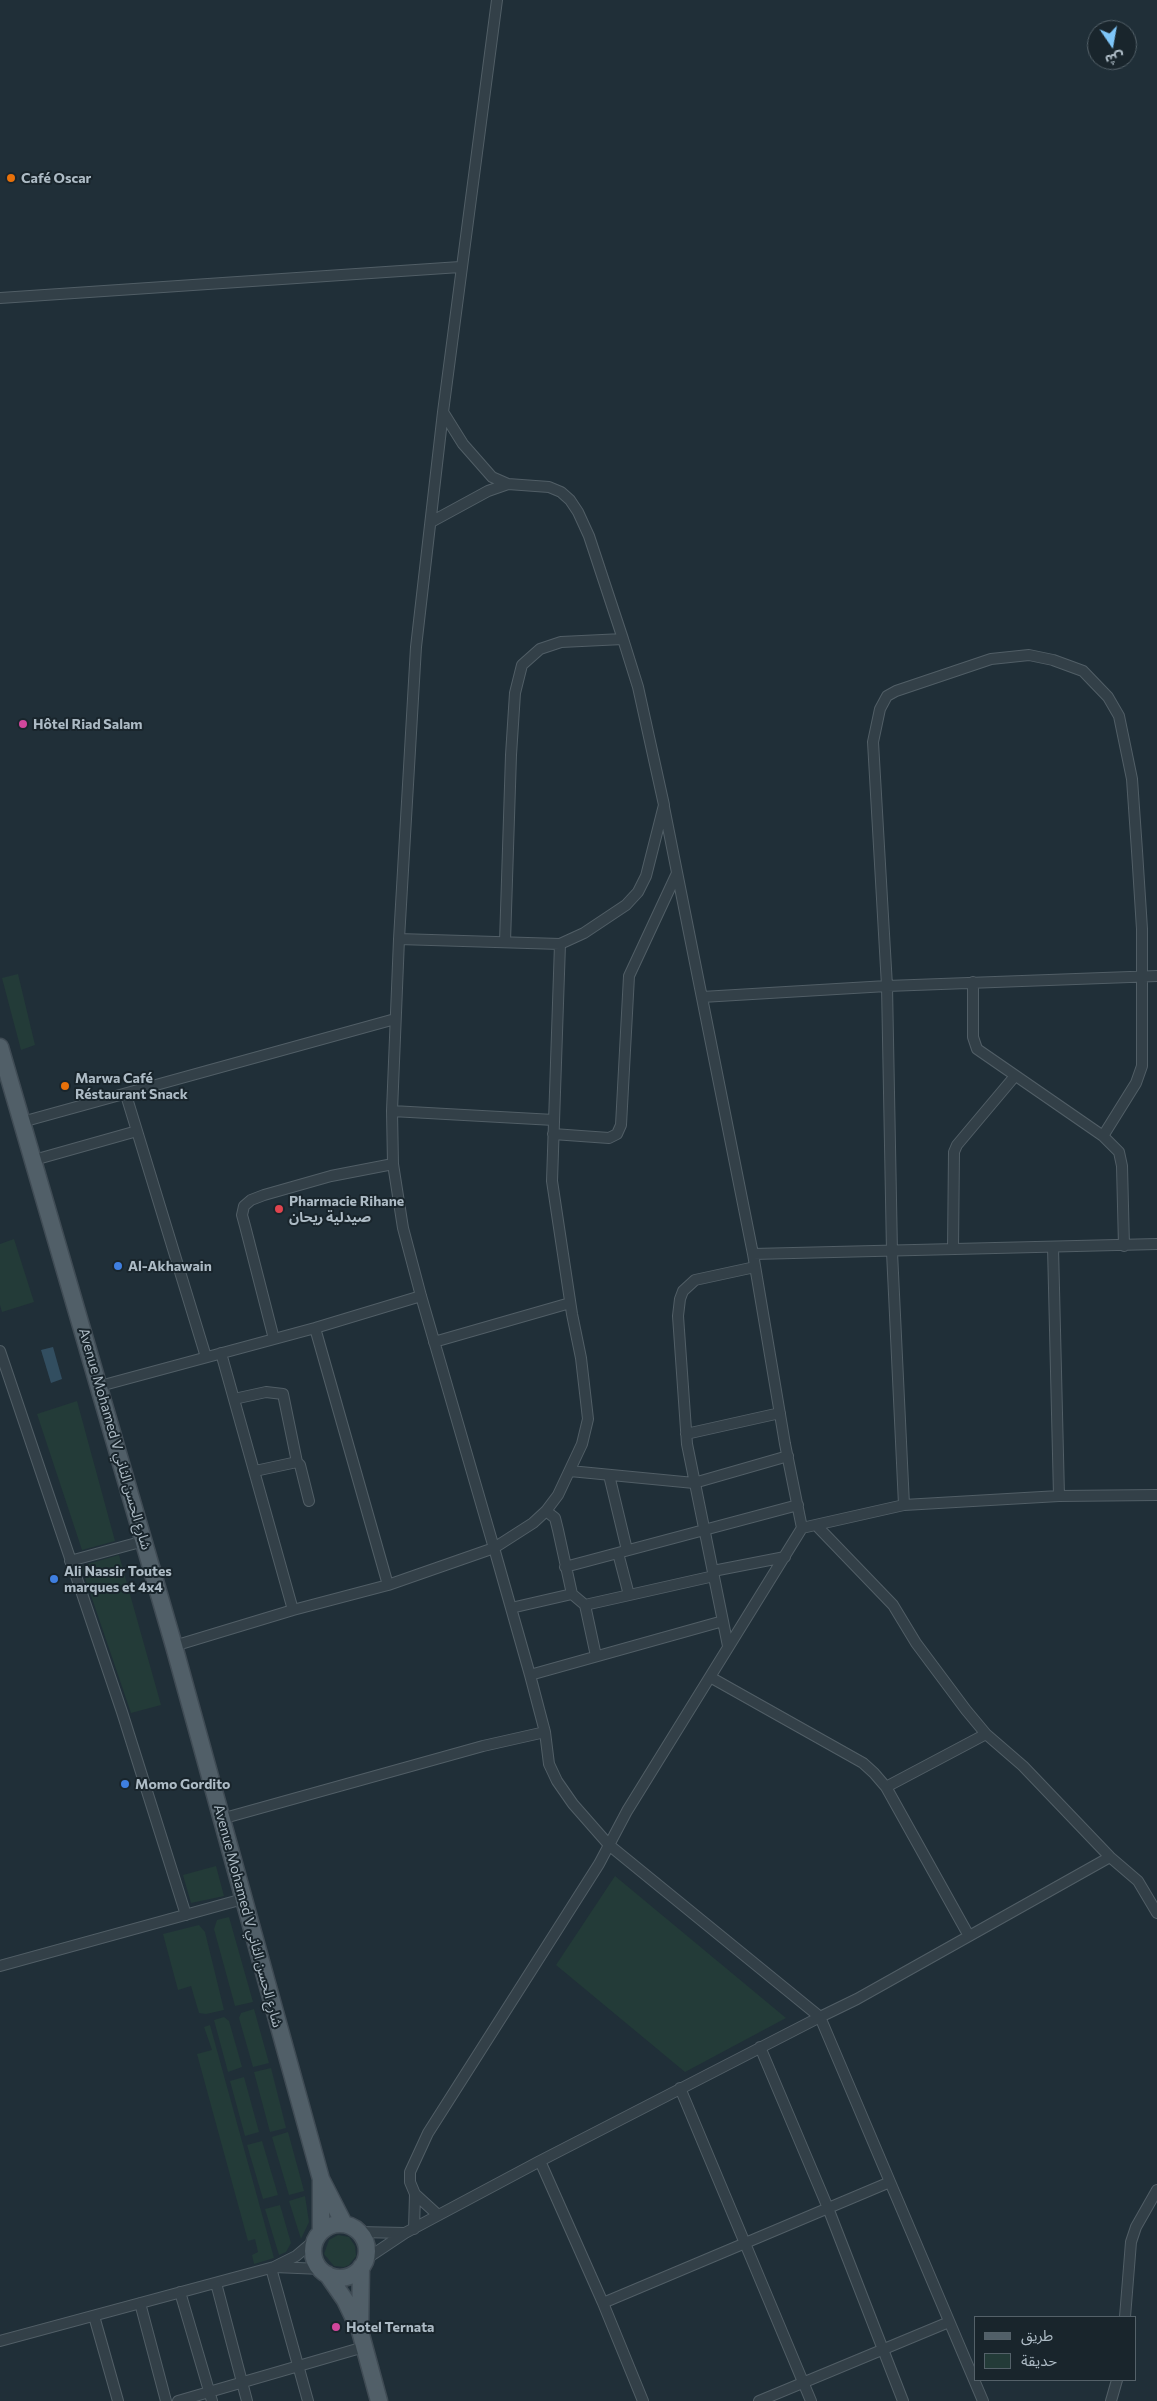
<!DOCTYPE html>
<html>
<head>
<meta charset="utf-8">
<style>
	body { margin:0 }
	#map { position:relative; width:1157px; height:2401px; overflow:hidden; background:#202f38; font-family:Commissioner,"Noto Sans Arabic",sans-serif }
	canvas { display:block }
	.legend { position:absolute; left:974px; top:2316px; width:162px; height:65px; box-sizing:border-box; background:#19252c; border:1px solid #546169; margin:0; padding:6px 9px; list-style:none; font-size:15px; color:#adbbc5 }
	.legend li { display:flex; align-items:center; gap:10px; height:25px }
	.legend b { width:25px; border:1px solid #546169 }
	.north { position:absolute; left:1087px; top:20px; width:50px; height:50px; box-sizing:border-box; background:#19252c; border:1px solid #546169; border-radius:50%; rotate:168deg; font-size:14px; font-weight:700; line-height:20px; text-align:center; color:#adbbc5 }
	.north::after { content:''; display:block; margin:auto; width:18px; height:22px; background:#7ec6f9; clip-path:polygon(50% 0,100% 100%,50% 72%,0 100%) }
</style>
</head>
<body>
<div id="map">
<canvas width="1157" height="2401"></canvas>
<ul class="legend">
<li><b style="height:6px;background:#515f68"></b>طريق</li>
<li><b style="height:14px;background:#233b38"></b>حديقة</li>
</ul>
<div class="north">ش</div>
</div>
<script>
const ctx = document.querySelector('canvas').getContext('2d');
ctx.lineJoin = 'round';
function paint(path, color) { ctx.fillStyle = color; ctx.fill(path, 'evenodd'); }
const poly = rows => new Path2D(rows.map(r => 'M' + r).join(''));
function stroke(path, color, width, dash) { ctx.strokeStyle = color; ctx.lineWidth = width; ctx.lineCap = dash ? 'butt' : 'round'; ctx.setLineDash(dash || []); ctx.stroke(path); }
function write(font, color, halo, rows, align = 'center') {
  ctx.font = font + ' Commissioner,"Noto Sans Arabic",sans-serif'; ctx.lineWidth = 4; ctx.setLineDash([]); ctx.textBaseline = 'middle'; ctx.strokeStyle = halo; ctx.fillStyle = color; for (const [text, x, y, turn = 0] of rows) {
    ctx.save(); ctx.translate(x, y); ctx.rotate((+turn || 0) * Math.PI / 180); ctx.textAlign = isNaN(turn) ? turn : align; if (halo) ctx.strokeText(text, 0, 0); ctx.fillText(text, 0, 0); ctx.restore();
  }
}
const green = poly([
	[18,974,35,1045,21,1050,2,978],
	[14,1239,34,1302,2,1312,0,1305,0,1244],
	[77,1401,115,1541,82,1550,37,1414],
	[119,1555,161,1705,131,1713,81,1566],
	[216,1866,224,1896,191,1903,183,1875],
	[615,1876,786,2018,685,2072,556,1965],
	[229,1917,253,2002,235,2006,214,1929,217,1920],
	[199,1925,205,1932,224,2010,206,2014,199,2013,191,1986,178,1990,163,1934],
	[254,2009,269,2063,253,2067,239,2018,241,2013],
	[224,2017,229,2021,242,2067,228,2072,214,2020],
	[210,2025,274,2258,254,2264,252,2255,258,2252,255,2239,248,2241,197,2054,212,2050,204,2027],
	[271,2068,286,2128,270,2132,254,2072],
	[244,2077,259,2132,245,2136,230,2081],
	[288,2132,304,2191,289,2195,272,2137],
	[262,2141,278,2195,263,2199,247,2145],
	[305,2196,309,2222,301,2239,289,2201],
	[280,2205,291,2243,286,2252,279,2255,265,2209],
	[338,2235,349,2237,355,2246,356,2256,349,2265,344,2267,334,2266,324,2254,329,2240]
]);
const water = poly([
	[53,1347,62,1379,51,1383,41,1350]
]);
const street = poly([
	[497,0,443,412,463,444,492,477,508,484,549,487,561,492,570,500,578,512,589,536,623,639],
	[0,298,460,267],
	[443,412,416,647,399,939,560,944],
	[431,522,488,491,508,484],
	[664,807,753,1254,785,1444,802,1528],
	[399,939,392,1111,393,1164,403,1228,421,1296,494,1548,533,1523,546,1511,558,1495,582,1444,588,1419,581,1358,572,1314,552,1181,560,944,584,933,626,905,638,892,646,876,664,805,638,687,623,639,561,642,540,649,522,665,515,693,511,755,505,942],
	[973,982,973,1037,977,1049,1103,1136,1119,1152,1122,1166,1124,1246],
	[702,997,887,986,1157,976],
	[126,1095,206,1357],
	[392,1111,554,1120],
	[22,1122,395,1019],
	[553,1134,609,1138,617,1134,621,1125,629,976,677,873],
	[34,1160,137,1131],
	[1053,1247,1059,1496],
	[953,1249,954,1152,957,1145,1015,1076],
	[753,1254,1157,1244],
	[315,1328,388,1585],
	[274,1339,245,1226,242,1215,244,1206,251,1200,264,1195,331,1176,393,1164],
	[434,1342,570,1303],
	[0,1351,122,1712,186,1915],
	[221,1353,293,1610],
	[100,1386,315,1328,421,1296],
	[234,1399,266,1392,283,1394,297,1462],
	[686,1434,780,1413],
	[255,1471,297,1462,300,1465,309,1501],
	[570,1471,694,1483,788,1456],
	[609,1475,627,1550],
	[904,1505,892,1252,887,986,873,742,880,709,887,696,896,691,991,659,1029,655,1053,660,1083,671,1108,697,1119,716,1132,779,1137,851,1142,929,1142,1066,1136,1083,1103,1136],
	[546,1511,555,1518,558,1530,572,1594,585,1605,596,1656],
	[816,1525,893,1605,916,1643,966,1710,986,1734,1023,1766,1110,1857,1138,1881,1157,1913],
	[618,1553,629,1595],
	[70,1561,144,1541],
	[565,1567,798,1505],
	[713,1571,785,1557],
	[585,1605,714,1576],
	[511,1608,572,1594],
	[174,1646,293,1610,388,1585,494,1548,530,1675,545,1732,483,1746,221,1819],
	[728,1646,687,1444,678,1316,680,1299,683,1291,695,1280,755,1267],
	[530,1675,723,1621],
	[710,1677,863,1763,874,1773,886,1787,969,1936],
	[545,1732,549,1764,557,1781,573,1804,609,1845,820,2017,857,1999,1110,1857],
	[886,1787,986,1734],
	[0,1966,243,1899],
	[760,2047,828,2208,903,2401],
	[680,2088,811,2401],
	[540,2161,820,2017,983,2401],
	[415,2194,438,2215],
	[414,2229,415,2194,410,2182,410,2172,428,2133,599,1864,627,1811,802,1528,904,1505,1059,1496,1157,1495],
	[359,2232,405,2233],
	[366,2259,405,2233,540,2161,603,2303,643,2401],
	[275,2267,321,2269],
	[271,2268,308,2401],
	[216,2283,247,2401],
	[180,2292,212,2401],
	[140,2303,166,2401],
	[603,2303,890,2182],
	[94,2316,118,2401],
	[1125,2317,1131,2242,1136,2227,1157,2190],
	[0,2341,274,2267,296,2256,315,2240],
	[178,2401,364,2347],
	[759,2401,949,2322],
	[1111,2401,1117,2380]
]);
const primary = poly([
	[0,1047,174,1646,321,2179,344,2224],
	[321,2179,321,2231],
	'313 2251a27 27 0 1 1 54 0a27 27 0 1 1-54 0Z',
	[361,2267,360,2331,379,2401],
	[327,2274,345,2300,359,2329]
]);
const markers = [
	[11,178,5,"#e8710a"],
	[23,724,5,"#d1479c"],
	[65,1086,5,"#e8710a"],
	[279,1209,5,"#e0444e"],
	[118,1266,5,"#3f7fe0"],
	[54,1579,5,"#3f7fe0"],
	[125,1784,5,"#3f7fe0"],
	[336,2327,5,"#d1479c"]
];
const poiNames = [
	["Café Oscar",21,178],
	["Hôtel Riad Salam",33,724],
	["Marwa Café",75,1078],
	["Réstaurant Snack",75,1094],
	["Pharmacie Rihane",289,1201],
	["صيدلية ريحان",289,1217],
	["Al-Akhawain",128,1266],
	["Ali Nassir Toutes",64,1571],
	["marques et 4x4",64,1587],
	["Momo Gordito",135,1784],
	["Hotel Ternata",346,2327]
];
const streetNames = [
	["Avenue Mohamed V شارع الحسن الثاني",115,1439,74],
	["Avenue Mohamed V شارع الحسن الثاني",248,1916,75]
];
paint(green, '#233b38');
paint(water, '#324e60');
stroke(street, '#515e66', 12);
stroke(primary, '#404c55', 19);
stroke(street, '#334048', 10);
stroke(primary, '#515f68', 16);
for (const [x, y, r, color] of markers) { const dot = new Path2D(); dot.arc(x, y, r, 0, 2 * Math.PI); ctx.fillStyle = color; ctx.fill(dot); stroke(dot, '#19252c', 2); }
write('bold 14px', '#adbbc5', '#19252c', poiNames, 'left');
write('14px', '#adbbc5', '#19252c', streetNames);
</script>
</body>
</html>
